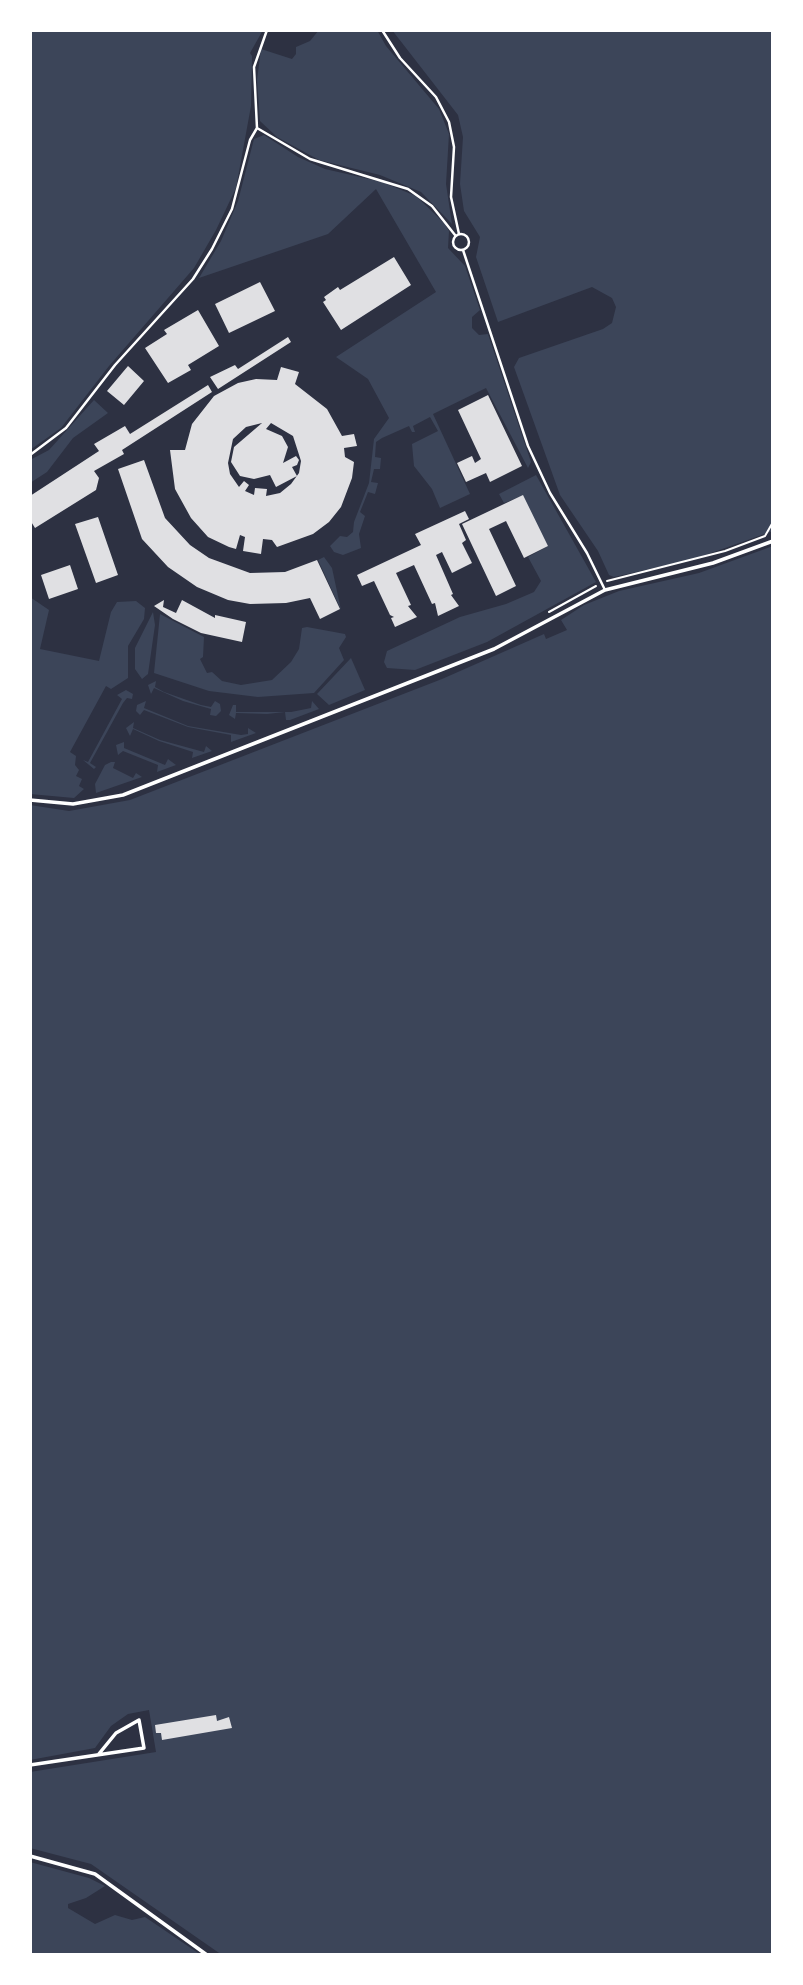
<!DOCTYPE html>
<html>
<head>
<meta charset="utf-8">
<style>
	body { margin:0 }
	#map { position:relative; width:803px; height:1985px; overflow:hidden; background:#2d3142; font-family:Literata,serif }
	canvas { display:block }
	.frame { position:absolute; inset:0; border:32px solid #fff; pointer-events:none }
</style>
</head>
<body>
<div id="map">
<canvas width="803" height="1985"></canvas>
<div class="frame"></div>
</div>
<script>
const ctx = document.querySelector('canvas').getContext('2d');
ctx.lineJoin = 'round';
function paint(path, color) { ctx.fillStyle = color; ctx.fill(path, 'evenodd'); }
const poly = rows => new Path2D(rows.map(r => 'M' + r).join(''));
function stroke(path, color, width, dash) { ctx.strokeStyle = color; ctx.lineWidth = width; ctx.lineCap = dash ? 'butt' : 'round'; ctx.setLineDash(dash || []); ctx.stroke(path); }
const green = poly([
	[30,30,263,30,250,53,252,56,251,106,236,188,216,230,194,268,109,366,61,428,30,450],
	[319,30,377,30,386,46,439,109,449,134,446,184,452,224,421,192,380,175,319,160,277,137,260,121,257,80,261,49,292,59,296,54,296,47,310,41],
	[392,30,773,30,773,531,694,559,614,577,609,575,598,551,560,495,514,367,519,358,603,329,612,323,616,307,612,298,592,287,498,322,476,257,480,237,464,211,460,184,463,137,458,115],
	[264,135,298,157,325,169,382,182,416,196,444,223,449,231,448,248,465,266,480,310,472,317,472,328,479,335,488,334,531,462,528,468,486,388,433,414,470,494,440,508,432,489,414,466,412,444,438,431,430,417,413,426,415,432,412,432,409,426,382,438,376,442,375,457,381,458,380,469,374,469,371,482,378,483,375,494,368,492,360,512,365,516,359,534,361,548,343,555,334,552,330,546,340,536,347,537,353,532,354,522,369,483,374,439,389,418,368,379,336,357,436,292,376,189,328,234,199,278,221,241,238,201,254,139],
	[94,400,108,413,73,438,47,472,30,483,30,460,49,450],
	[536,475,596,582,487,642,415,670,387,668,384,662,387,651,460,617,506,604,534,592,541,581,528,557,548,546,522,496,504,503,499,494],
	[773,546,773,1955,222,1955,91,1864,30,1848,30,1772,156,1752,149,1710,128,1714,111,1726,95,1748,30,1760,30,805,69,811,130,800,442,679,544,634,546,639,567,630,561,620,584,605,619,591,699,573],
	[324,557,332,568,341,610,318,560],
	[30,597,49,610,40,649,99,661,111,612,117,602,136,601,145,608,144,619,128,646,128,678,111,689,106,686,70,752,76,756,75,765,79,770,76,776,82,779,79,786,84,789,74,798,30,794],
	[153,612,155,625,148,674,142,679,135,669,135,648],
	[160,614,204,637,203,657,200,659,207,673,212,672,222,681,241,685,272,680,291,662,299,649,302,628,307,627,345,634,346,637,339,648,344,660,314,693,258,697,209,691,154,673],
	[351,658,365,690,329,705,317,694],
	[156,681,155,687,164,692,201,705,211,707,215,701,220,704,221,711,216,716,210,715,211,709,183,701,154,688,151,694,148,685],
	[126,690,133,694,132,699,127,698,123,703,90,763,96,767,94,769,83,760,88,762,122,699,117,695],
	[146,701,144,708,188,726,241,735,248,734,248,728,256,733,231,742,231,735,188,727,144,710,140,715,136,711,137,705],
	[312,701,319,709,290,720,286,720,285,712,267,714,236,713,235,719,229,715,233,705,236,705,236,712,291,712,311,708],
	[134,722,133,728,160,740,204,752,206,746,212,751,192,758,193,752,159,741,133,729,130,736,126,728],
	[124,742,124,748,165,765,168,759,176,765,157,772,158,765,123,751,118,755,116,745],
	[111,762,115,762,113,768,133,778,136,773,142,777,96,793,95,784,105,765],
	[30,1862,89,1878,105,1886,86,1898,68,1904,68,1908,95,1924,115,1915,132,1920,145,1917,201,1955,30,1955]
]);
const building = poly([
	[394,257,411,285,341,330,323,302,326,300,324,297,338,287,340,290],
	[260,282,275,311,229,333,215,304],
	[198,310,219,346,188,365,191,370,168,383,145,348,167,334,164,330],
	[288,337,291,342,218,389,210,377,235,365,238,369],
	[128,366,144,381,124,405,107,391],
	[281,367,299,372,295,384,327,409,342,436,354,434,357,446,344,448,345,457,354,462,352,478,341,507,329,522,313,534,277,547,272,540,263,539,261,554,243,551,245,537,240,535,236,549,229,547,208,537,191,518,175,489,170,450,185,450,192,424,214,396,238,383,256,379,277,380],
	[262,423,234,447,231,462,240,476,254,479,270,475,276,487,297,476,292,467,297,465,299,460,296,456,283,463,288,447,282,436,266,429,271,423,293,436,301,461,299,473,291,484,280,493,266,496,267,489,255,488,254,495,245,491,249,485,244,481,239,487,230,474,228,463,233,439,246,427],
	[208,385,212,392,122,450,124,454,94,471,99,478,96,490,35,528,30,520,30,496,99,451,94,444,125,426,130,434],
	[488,395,522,466,490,482,486,473,466,482,457,463,472,456,475,463,481,459,458,410],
	[144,460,165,518,190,545,209,558,250,573,285,572,317,560,340,609,320,619,310,598,286,603,250,604,228,600,197,587,168,567,142,539,118,469],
	[523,495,548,546,524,558,506,521,489,529,516,586,496,596,462,524],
	[465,511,469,519,459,524,466,540,462,543,472,563,452,573,442,552,436,555,453,594,451,595,459,606,438,616,435,603,432,604,414,565,396,573,411,605,408,606,417,617,395,627,391,618,394,617,390,615,374,581,362,586,357,575,421,545,415,534],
	[98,517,118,575,96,583,75,524],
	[70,565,78,589,49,599,41,575],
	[164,600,163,607,176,613,182,600,215,618,215,615,246,622,242,642,201,633,173,619,154,606],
	[216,1715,217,1721,229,1717,232,1728,162,1740,161,1733,156,1733,155,1725]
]);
const path = poly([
	[607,581,725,551,765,536,773,522],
	[549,612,596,586]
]);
const pedestrian = poly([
	[382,30,400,58,436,97,449,122,454,147,451,197,459,234],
	[257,128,310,159,408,189,432,206,455,235],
	'453 242a8 8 0 1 1 16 0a8 8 0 1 1-16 0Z',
	[463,250,528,446,550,493,587,553,605,590],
	[30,455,66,428,115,365,193,279,212,249,232,209,250,140,257,128,254,67,267,30]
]);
const minor = poly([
	[30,800,73,804,123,795,494,649,605,590,713,563,773,541],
	[30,1765,144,1748,139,1720,116,1733,98,1755],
	[30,1856,95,1874,207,1955]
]);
paint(green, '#3c4559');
paint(building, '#e0e0e3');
stroke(path, '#fff', 2);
stroke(pedestrian, '#fff', 2.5);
stroke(minor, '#fff', 3.5);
</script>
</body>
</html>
